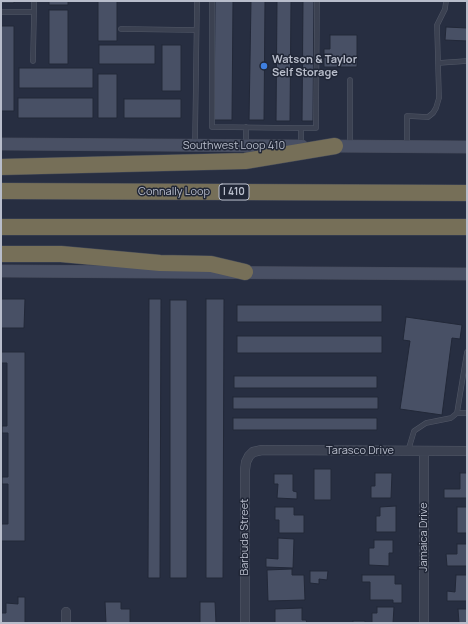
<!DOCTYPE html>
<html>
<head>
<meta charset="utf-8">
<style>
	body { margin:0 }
	#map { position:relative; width:468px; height:624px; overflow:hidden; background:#272e41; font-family:Manrope,sans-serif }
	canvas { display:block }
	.frame { position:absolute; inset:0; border:2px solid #b8bdcb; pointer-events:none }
</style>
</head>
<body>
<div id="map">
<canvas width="468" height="624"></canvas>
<div class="frame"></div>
</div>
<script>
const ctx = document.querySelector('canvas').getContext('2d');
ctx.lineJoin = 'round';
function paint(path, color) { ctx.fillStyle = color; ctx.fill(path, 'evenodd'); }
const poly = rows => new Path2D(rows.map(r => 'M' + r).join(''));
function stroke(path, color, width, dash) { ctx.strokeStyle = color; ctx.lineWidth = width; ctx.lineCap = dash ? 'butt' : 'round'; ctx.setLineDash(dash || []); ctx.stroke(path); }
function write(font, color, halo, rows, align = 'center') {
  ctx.font = font + ' Manrope,sans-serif'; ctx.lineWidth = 3; ctx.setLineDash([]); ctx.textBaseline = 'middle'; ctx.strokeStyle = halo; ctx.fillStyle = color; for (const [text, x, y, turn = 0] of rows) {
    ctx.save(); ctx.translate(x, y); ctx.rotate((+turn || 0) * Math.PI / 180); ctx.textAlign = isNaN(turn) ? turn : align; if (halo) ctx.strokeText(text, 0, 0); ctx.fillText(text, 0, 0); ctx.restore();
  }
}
const building = poly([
	[1,1,14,1,14,3,1,3,1,1],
	[49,1,68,1,68,5,49,5,49,1],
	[98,1,117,1,117,41,98,41,98,1],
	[215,1,233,1,232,120,214,120,215,1],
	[251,1,265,1,264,120,249,120,251,1],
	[277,1,291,1,290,121,276,121,277,1],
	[303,1,314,1,313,121,302,121,303,1],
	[49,10,68,10,68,64,49,64,49,10],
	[1,26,14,26,14,111,1,111,1,26],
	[446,27,467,28,467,41,445,40,446,27],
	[330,35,357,35,357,67,324,67,324,49,330,49,330,35],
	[99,45,155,45,155,64,99,64,99,45],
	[162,45,181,45,181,91,162,91,162,45],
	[19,68,93,68,93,88,19,88,19,68],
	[98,74,117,74,117,118,98,118,98,74],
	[18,98,93,98,93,118,18,118,18,98],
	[124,99,181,99,181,118,124,118,124,99],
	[1,299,25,299,24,328,1,328,1,299],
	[149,299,161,299,160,578,148,578,149,299],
	[206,299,224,299,223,578,206,578,206,299],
	[170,300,187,300,187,578,170,578,170,300],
	[237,305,382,305,382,322,237,322,237,305],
	[406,317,462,325,460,339,452,338,442,415,400,409,410,341,403,340,406,317],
	[237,336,382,336,382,353,237,353,237,336],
	[1,352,25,352,25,541,1,541,1,524,8,524,8,484,2,484,2,477,8,477,8,433,2,433,2,426,7,426,7,363,1,363,1,352],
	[234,376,377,376,377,388,234,388,234,376],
	[233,397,378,397,378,409,233,409,233,397],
	[233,418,377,418,377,430,233,430,233,418],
	[314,469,331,469,331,500,314,500,314,469],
	[375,473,392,473,391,498,371,498,371,486,375,486,375,473],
	[460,473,467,473,467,498,444,498,444,489,460,489,460,473],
	[274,474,293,474,293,491,297,492,297,499,277,498,278,484,274,484,274,474],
	[396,506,396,532,376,532,376,516,380,516,380,507,396,506],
	[275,507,294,507,294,515,304,515,304,533,279,533,279,520,275,520,275,507],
	[457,507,467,507,467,533,457,533,457,507],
	[278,538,294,539,293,568,266,567,266,558,278,559,278,538],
	[374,540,393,540,393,553,389,553,389,566,369,565,369,548,374,548,374,540],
	[457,544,467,544,467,566,447,566,446,554,457,554,457,544],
	[292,569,292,575,304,575,305,600,268,601,267,570,292,569],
	[310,571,328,571,327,580,319,579,319,584,310,583,310,571],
	[362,575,395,575,395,584,402,584,402,603,393,603,393,600,370,600,370,582,362,582,362,575],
	[456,575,467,575,467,601,447,601,447,591,455,592,456,575],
	[18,597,25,597,25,622,32,623,1,623,1,613,6,613,6,603,18,604,18,597],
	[105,602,121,602,121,609,130,609,130,623,106,623,105,602],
	[200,602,215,602,216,623,200,623,200,602],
	[377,607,394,607,393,623,372,623,372,613,377,613,377,607],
	[302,608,302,620,306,620,307,623,275,623,275,609,302,608],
	[458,609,467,609,467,623,459,623,458,609],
	[353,621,365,621,365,623,353,623,353,621]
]);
const service = poly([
	[212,1,212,127,296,128,316,128,317,1],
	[1,12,34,12,34,1],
	[121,29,196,30],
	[33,61,34,12],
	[438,63,467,61],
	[350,80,350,145],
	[246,127,246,145],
	[301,128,301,146],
	[195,144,197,1],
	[407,145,407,116,428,117,433,113,436,108,439,98,437,25,445,9,446,1],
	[457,413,467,413],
	[408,451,414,431,426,423,451,418,457,413,467,352]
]);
const minor = poly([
	[66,623,66,612],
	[245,623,245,470,246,462,249,456,253,452,262,450,467,451],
	[424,623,424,451]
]);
const secondary = poly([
	[1,144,302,146],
	[326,146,467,147],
	[1,271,467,274]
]);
const motorway = poly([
	[1,167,245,161,335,146],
	[1,191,467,193],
	[1,227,467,227],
	[1,254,61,254,160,263,211,264,245,272]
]);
const markers = [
	[264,66,4,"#3f7fe0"]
];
const shields = [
	[234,192,30]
];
const shieldNames = [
	["I 410",234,192]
];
const poiNames = [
	["Watson & Taylor",272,60],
	["Self Storage",272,73]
];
const streetNames = [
	["Southwest Loop 410",234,146],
	["Connally Loop",174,192],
	["Tarasco Drive",360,451],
	["Barbuda Street",245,537,-90],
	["Jamaica Drive",424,537,-90]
];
paint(building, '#485065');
stroke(building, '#222838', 1);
stroke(service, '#535968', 5.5);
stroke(minor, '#535968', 10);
stroke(secondary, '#454a5a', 13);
stroke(motorway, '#434958', 17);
stroke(service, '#3b4151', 4.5);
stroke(minor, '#3b4151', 9);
stroke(secondary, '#495064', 12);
stroke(motorway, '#766f58', 16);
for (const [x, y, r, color] of markers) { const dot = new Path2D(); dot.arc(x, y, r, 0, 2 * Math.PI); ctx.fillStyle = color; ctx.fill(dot); stroke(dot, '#202636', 1.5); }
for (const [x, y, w] of shields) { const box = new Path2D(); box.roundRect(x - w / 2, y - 8, w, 16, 3); ctx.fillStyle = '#202636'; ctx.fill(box); stroke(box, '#b8bdcb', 1); }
write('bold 10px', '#b8bdcb', null, shieldNames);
write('bold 11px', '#b8bdcb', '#202636', poiNames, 'left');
write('11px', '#b8bdcb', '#202636', streetNames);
</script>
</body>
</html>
